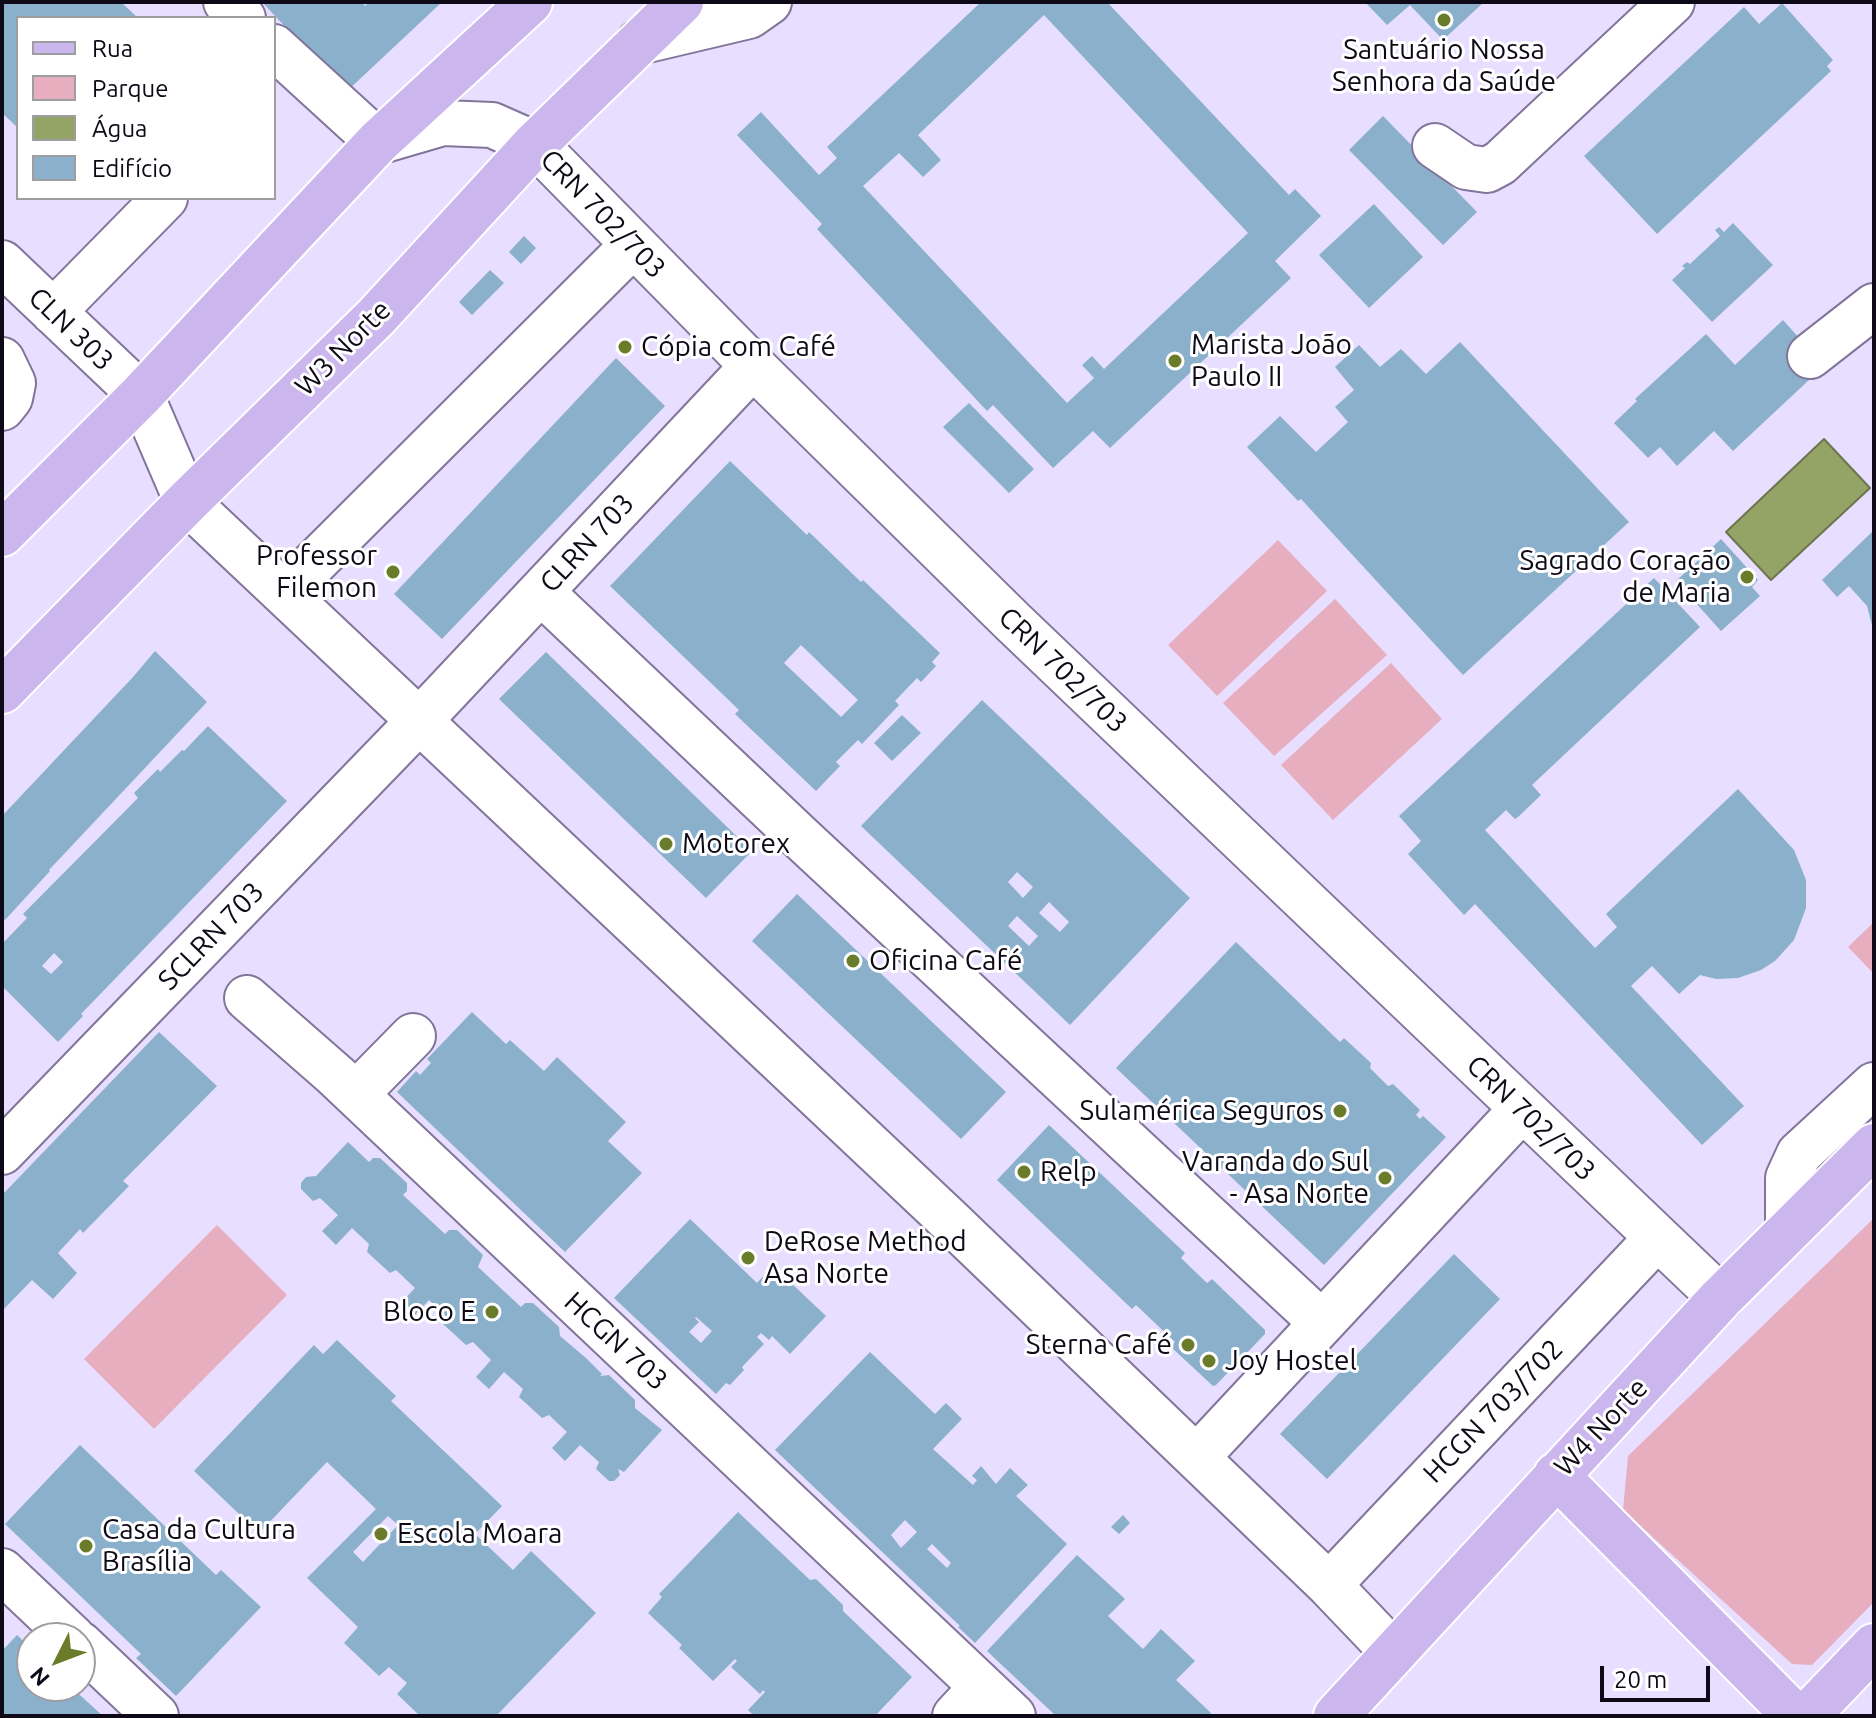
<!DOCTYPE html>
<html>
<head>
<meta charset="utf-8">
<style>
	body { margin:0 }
	#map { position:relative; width:1876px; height:1718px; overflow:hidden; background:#e8deff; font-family:Ubuntu,sans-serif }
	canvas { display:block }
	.frame { position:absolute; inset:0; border:4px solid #0d0916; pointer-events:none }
	.legend { position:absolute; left:16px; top:16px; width:260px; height:184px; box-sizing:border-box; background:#fff; border:2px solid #9e9da2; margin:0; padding:10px 14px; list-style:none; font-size:24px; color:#0d0916 }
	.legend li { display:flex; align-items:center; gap:16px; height:40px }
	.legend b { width:40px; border:2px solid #9e9da2 }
	.north { position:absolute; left:16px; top:1622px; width:80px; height:80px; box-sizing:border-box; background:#fff; border:2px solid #9e9da2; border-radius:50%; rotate:228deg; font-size:22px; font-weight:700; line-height:32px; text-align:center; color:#0d0916 }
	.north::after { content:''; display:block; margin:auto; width:28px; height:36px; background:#6a7b29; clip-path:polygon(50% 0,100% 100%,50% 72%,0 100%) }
	.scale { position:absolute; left:1600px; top:1666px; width:110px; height:36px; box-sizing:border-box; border:4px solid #0d0916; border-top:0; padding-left:10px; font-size:24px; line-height:28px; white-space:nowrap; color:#0d0916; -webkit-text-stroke:6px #fff; paint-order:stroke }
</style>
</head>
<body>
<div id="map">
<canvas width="1876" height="1718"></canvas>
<div class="frame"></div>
<ul class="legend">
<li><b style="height:10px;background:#cbb6ee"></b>Rua</li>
<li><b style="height:22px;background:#e7aebf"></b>Parque</li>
<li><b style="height:22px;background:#94a366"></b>Água</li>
<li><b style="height:22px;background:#8ab0cb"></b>Edifício</li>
</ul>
<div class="north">N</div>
<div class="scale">20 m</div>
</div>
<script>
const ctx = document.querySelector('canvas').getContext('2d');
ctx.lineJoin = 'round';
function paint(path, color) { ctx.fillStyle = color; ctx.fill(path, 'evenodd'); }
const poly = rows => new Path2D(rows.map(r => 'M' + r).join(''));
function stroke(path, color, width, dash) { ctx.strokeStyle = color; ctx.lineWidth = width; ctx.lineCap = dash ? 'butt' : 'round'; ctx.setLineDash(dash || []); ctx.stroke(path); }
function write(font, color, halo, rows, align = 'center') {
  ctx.font = font + ' Ubuntu,sans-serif'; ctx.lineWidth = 6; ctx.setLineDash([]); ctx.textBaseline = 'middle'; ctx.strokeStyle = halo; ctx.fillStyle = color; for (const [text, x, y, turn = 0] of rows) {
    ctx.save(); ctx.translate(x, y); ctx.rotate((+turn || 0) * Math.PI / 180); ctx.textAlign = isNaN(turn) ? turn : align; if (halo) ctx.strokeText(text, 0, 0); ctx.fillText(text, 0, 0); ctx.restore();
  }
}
const green = poly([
	[1278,540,1327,591,1217,696,1168,645],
	[1335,599,1387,655,1274,756,1223,703],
	[1391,663,1442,719,1333,820,1281,765],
	[1874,922,1874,974,1848,947],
	[1874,1218,1874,1602,1812,1665,1792,1664,1623,1510,1628,1456],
	[217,1225,287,1295,154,1429,84,1359]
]);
const water = poly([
	[1824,439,1870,488,1771,580,1726,532,1824,439]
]);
const building = poly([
	[2,2,121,2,138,18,18,18,18,128,2,113],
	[262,2,362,2,365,6,369,2,442,2,346,92],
	[981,2,1107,2,1289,195,1295,189,1321,216,1275,261,1291,278,1274,294,1110,448,1093,431,1053,468,993,405,987,411,817,229,822,224,737,135,761,112,819,175,837,158,827,147],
	[1044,15,1248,233,1104,369,1092,356,1082,365,1094,378,1067,403,863,186,899,153,923,177,941,160,918,135],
	[1365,2,1484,2,1443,40,1410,5,1387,25],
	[1782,3,1833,60,1827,66,1831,71,1657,234,1584,156,1744,7,1759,24],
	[1383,116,1477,212,1443,245,1349,150],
	[1374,204,1423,257,1369,308,1319,255],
	[1733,223,1773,265,1712,322,1672,280,1685,268,1682,266,1687,262,1690,264,1720,236,1715,230,1719,227,1724,232],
	[524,236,536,248,521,264,509,252],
	[490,270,504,283,472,315,459,302],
	[1783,320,1824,366,1733,451,1714,431,1677,466,1660,447,1648,458,1614,423,1637,401,1635,399,1706,334,1735,365],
	[1460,342,1629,522,1463,675,1301,499,1298,501,1247,447,1280,416,1316,452,1348,422,1335,407,1354,390,1335,367,1359,345,1380,367,1401,349,1426,374],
	[616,358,665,406,442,639,394,594],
	[969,403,1034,469,1009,493,943,427],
	[730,461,807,535,809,532,861,582,863,580,940,653,932,662,936,666,921,682,917,678,895,701,899,705,862,744,858,740,836,762,840,766,816,791,735,714,739,710,610,586],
	[801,645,858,700,841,717,784,663],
	[1874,530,1874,628,1873,629,1867,606,1849,586,1837,597,1822,580],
	[1721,539,1758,580,1752,587,1760,596,1721,631,1676,581],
	[1654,578,1700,627,1532,785,1541,795,1518,817,1515,819,1506,810,1485,830,1595,948,1617,927,1606,914,1738,789,1794,850,1806,880,1806,908,1794,940,1775,961,1761,970,1738,978,1716,979,1700,975,1679,994,1652,966,1631,986,1744,1106,1702,1145,1475,904,1464,915,1408,854,1421,841,1399,816],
	[155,651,207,702,49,870,50,871,5,920,2,917,2,816,133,677],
	[546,652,752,851,706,898,499,699],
	[982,700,1190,898,1070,1025,861,826],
	[1017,872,1033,887,1023,898,1008,882],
	[1049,902,1069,922,1060,932,1039,913],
	[1017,916,1038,936,1029,946,1008,926],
	[902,715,921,733,892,761,874,743],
	[208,726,287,801,81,1014,83,1016,58,1042,2,986,2,944,27,918,23,914,138,798,134,793,158,769,160,772,182,750,184,751],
	[54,953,63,962,51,974,42,966],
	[797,894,1006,1092,961,1139,752,941],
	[1236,942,1340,1042,1344,1038,1371,1063,1370,1068,1388,1086,1393,1084,1420,1110,1416,1115,1420,1119,1423,1116,1446,1137,1324,1265,1116,1068],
	[472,1012,506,1044,510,1040,544,1071,557,1057,626,1122,608,1141,642,1173,565,1252,397,1092,416,1071,420,1075,431,1063,427,1059],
	[159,1032,217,1086,123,1181,129,1186,85,1231,83,1233,80,1229,58,1253,77,1273,53,1299,32,1280,2,1311,2,1195],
	[1049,1125,1185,1253,1181,1258,1207,1283,1212,1279,1265,1330,1265,1334,1216,1385,1213,1386,1171,1347,1175,1342,1136,1305,1132,1309,997,1180],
	[348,1142,369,1162,373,1158,380,1158,407,1183,407,1191,403,1195,445,1234,449,1230,457,1230,483,1255,478,1267,521,1307,525,1303,533,1303,559,1327,560,1336,586,1358,602,1374,600,1376,609,1375,635,1400,635,1408,662,1430,624,1472,618,1469,620,1475,614,1481,609,1481,596,1469,599,1462,580,1445,565,1461,552,1448,567,1432,549,1415,542,1418,519,1397,523,1389,504,1372,489,1389,476,1377,491,1360,473,1342,466,1345,443,1324,446,1317,429,1300,413,1317,399,1305,415,1288,396,1270,390,1273,367,1252,369,1244,352,1228,336,1245,322,1231,338,1215,320,1198,313,1201,301,1189,301,1183,306,1177,316,1176],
	[690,1219,757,1283,773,1266,826,1316,790,1354,772,1336,769,1340,761,1333,757,1337,764,1344,742,1367,744,1370,730,1385,726,1383,716,1394,614,1298],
	[696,1317,712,1331,701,1343,689,1332,699,1322,695,1318],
	[1454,1254,1500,1299,1327,1479,1280,1434],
	[337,1340,396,1396,391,1401,502,1506,475,1534,513,1570,531,1551,596,1613,496,1716,420,1716,397,1694,407,1683,389,1667,379,1676,344,1643,358,1627,307,1578,376,1509,327,1462,259,1533,194,1471,314,1345,323,1354],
	[388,1516,398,1525,363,1562,353,1552],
	[870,1352,935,1414,946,1403,962,1419,933,1449,973,1485,977,1480,972,1476,981,1466,996,1484,1010,1468,1028,1485,1016,1496,1067,1544,975,1643,958,1627,960,1626,775,1450],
	[905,1520,917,1532,901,1548,891,1535],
	[932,1544,951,1563,947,1568,927,1549],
	[80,1445,216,1575,221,1570,261,1607,176,1696,136,1658,141,1654,5,1524],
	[738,1512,810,1580,816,1579,843,1605,843,1611,912,1677,875,1716,754,1716,748,1710,765,1692,763,1690,760,1694,731,1667,737,1661,735,1659,713,1681,679,1648,682,1645,648,1613,662,1597,659,1594],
	[1123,1515,1130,1523,1119,1534,1111,1527],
	[1077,1555,1125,1599,1108,1616,1143,1649,1161,1629,1195,1661,1176,1680,1211,1713,1208,1716,1056,1716,987,1651],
	[17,1635,32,1649,32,1686,70,1686,103,1716,2,1716,2,1695,4,1693,2,1691,2,1651]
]);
const minor = poly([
	[226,2,243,18],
	[639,42,749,16,769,2],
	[274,47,378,142,443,123,492,125,535,144,753,366,1013,622,1721,1298],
	[1435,146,1466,167,1487,170,1500,163,1672,2],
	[2,263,141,395,187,502,948,1219,1329,1585,1393,1652],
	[53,312,165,198],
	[1810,356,1874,306],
	[2,360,13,383,10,398,2,408],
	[285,592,633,245],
	[541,592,800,837,1321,1322],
	[247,998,335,1075,1013,1716],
	[356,1094,413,1036],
	[2,1152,420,720,753,366],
	[1788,1231,1788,1178,1799,1154,1874,1085],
	[1197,1457,1522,1109],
	[2,1571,73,1638],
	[1329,1585,1657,1238],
	[80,1644,156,1716],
	[955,1716,982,1687]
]);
const major = poly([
	[2,534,141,395,378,142,530,2],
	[2,691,187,502,376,317,535,144,681,2],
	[1556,1475,1795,1716],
	[1336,1716,1721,1298,1874,1146],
	[1807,1716,1874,1646]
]);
const markers = [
	[1444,20,8,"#6a7b29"],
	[625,347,8,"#6a7b29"],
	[1175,361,8,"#6a7b29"],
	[393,572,8,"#6a7b29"],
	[1747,577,8,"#6a7b29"],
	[666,844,8,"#6a7b29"],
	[853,961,8,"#6a7b29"],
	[1340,1111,8,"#6a7b29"],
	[1024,1172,8,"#6a7b29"],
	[1385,1178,8,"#6a7b29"],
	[748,1258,8,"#6a7b29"],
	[492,1312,8,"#6a7b29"],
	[1188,1345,8,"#6a7b29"],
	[1209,1361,8,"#6a7b29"],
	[381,1534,8,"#6a7b29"],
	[86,1546,8,"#6a7b29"]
];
const poiNames = [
	["Santuário Nossa",1444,50,"center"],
	["Senhora da Saúde",1444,82,"center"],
	["Marista João",1191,345],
	["Paulo II",1191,377],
	["Cópia com Café",641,347],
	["Professor",377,556,"right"],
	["Filemon",377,588,"right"],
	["Sagrado Coração",1731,561,"right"],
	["de Maria",1731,593,"right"],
	["Motorex",682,844],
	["Oficina Café",869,961],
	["Sulamérica Seguros",1324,1111,"right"],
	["Varanda do Sul",1369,1162,"right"],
	["- Asa Norte",1369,1194,"right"],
	["Relp",1040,1172],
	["DeRose Method",764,1242],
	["Asa Norte",764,1274],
	["Bloco E",476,1312,"right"],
	["Sterna Café",1172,1345,"right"],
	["Joy Hostel",1225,1361],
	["Casa da Cultura",102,1530],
	["Brasília",102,1562],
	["Escola Moara",397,1534]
];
const streetNames = [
	["CRN 702/703",603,214,46],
	["CLN 303",71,329,44],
	["W3 Norte",343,348,-45],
	["CLRN 703",587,543,-47],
	["CRN 702/703",1063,670,44],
	["SCLRN 703",211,936,-46],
	["CRN 702/703",1531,1118,44],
	["HCGN 703",616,1341,43],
	["HCGN 703/702",1493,1411,-46],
	["W4 Norte",1601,1427,-47]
];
paint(green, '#e7aebf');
paint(water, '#94a366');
stroke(water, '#6c754e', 2);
paint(building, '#8ab0cb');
stroke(minor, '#81759a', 48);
stroke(major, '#fff', 48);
stroke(minor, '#fff', 44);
stroke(major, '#cbb6ee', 44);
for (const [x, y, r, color] of markers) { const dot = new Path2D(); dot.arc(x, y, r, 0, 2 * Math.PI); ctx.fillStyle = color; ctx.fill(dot); stroke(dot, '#fff', 3); }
write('28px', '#0d0916', '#fff', poiNames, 'left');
write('28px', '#0d0916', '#fff', streetNames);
</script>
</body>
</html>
